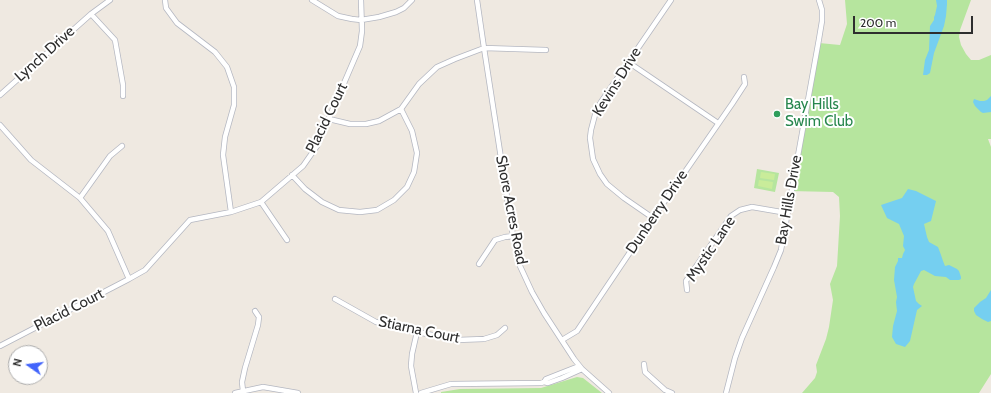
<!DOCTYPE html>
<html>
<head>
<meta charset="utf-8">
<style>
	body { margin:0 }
	#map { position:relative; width:991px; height:393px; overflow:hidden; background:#efe9e1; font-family:Cabin,sans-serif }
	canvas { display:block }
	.north { position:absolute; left:8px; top:345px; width:40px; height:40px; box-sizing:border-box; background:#fff; border:1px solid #ababab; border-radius:50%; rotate:284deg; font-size:11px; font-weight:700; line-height:16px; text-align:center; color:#2e2e2e }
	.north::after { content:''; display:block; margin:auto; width:14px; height:18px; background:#4264fb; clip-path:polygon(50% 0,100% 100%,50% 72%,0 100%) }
	.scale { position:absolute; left:853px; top:16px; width:120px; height:18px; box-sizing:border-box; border:2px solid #2e2e2e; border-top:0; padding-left:5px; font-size:12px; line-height:14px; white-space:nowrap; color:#2e2e2e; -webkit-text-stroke:3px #fff; paint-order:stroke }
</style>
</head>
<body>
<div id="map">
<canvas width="991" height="393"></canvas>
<div class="north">N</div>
<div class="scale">200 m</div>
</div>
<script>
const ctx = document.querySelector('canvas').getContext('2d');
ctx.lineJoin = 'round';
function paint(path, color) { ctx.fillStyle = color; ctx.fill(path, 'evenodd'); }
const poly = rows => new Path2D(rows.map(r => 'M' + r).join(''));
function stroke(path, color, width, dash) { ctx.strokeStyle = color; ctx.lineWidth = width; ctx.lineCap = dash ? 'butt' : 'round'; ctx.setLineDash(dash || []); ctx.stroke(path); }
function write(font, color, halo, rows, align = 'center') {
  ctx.font = font + ' Cabin,sans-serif'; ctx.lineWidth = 4; ctx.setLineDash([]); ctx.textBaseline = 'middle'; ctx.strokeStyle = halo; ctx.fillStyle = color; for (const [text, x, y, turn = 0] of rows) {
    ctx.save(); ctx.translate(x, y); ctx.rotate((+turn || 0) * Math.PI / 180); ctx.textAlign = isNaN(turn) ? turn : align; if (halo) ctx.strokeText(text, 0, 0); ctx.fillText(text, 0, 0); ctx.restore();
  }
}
const green = poly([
	[845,0,971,0,960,30,959,37,961,45,966,54,971,60,979,60,991,55,991,139,988,139,991,147,991,374,979,393,802,393,815,378,817,372,816,365,826,339,829,327,833,300,830,284,837,266,840,216,839,197,833,192,790,191,803,140,812,91,819,43,840,45,847,24],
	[757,169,779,173,775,192,754,188],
	[577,377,583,378,602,393,441,393,441,392,460,389,541,388]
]);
const pitch = poly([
	[761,172,775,174,774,180,760,178],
	[759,180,773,182,772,189,758,186]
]);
const water = poly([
	[936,0,947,0,947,4,946,16,944,26,934,53,930,73,927,75,923,75,925,60,929,50,930,26,934,20,934,17,935,15,937,6],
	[991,96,991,112,983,113,981,112,975,106,973,102,974,99,980,101,984,101,987,100],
	[908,189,916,191,936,201,931,221,924,224,927,237,929,242,938,247,941,255,943,261,945,266,949,265,957,269,959,271,961,277,961,279,959,280,950,280,946,277,935,276,924,270,921,271,914,284,913,287,916,301,919,304,922,306,917,310,910,341,905,347,896,344,892,337,893,326,897,311,896,302,897,297,894,280,895,267,898,261,898,258,902,258,903,254,905,250,903,246,904,236,899,224,887,218,881,205,902,198],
	[991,290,991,321,988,322,982,319,976,315,974,311,974,308,980,302,986,298]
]);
const minor = poly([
	[165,0,166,8,177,23,215,52,227,67,234,87,234,105,225,137,223,155,231,212],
	[312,0,338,16,352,19,361,20,379,17,396,12,404,8,412,0],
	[477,0,484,48,513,236,520,266,532,292,544,313,574,359,582,369,609,393],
	[91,14,115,40,123,85,123,96],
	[628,62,718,123],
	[0,95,91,14,110,0],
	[329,119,350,124,366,124,379,121,401,109,419,84,437,67,455,59,484,48,546,50],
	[0,125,31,160,80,198,108,231,129,279],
	[292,175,305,189,322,202,339,210,360,212,377,210,394,200,407,187,414,172,417,153,412,131,401,109],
	[80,198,110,156,122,146],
	[261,202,287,240],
	[653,218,624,198,607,184,600,174,593,159,590,138,591,130,596,111,601,102,671,0],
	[479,264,495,240,505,237,513,236],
	[687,290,686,281,731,216,740,210,752,207,787,213],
	[335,299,376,322,417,332,457,340,484,339,497,335,505,328],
	[562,340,577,331,653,218,732,104,745,84,744,77],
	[0,346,129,279,145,270,190,220,231,212,261,202,303,166,317,146,360,46,362,31,361,0],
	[644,364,645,372,665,390,672,393],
	[544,382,546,379,579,366],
	[243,391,242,382,245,368,258,325,259,317,255,311],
	[235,393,263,387,298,393],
	[416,393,411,366,412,354,417,332],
	[421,393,451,384,541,383,544,382,548,383,562,378,582,369],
	[726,393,735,358,742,338,774,267,781,250,819,39,822,21,822,10,819,0]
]);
const markers = [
	[777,114,4,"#2e9e5b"]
];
const streetNames = [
	["Lynch Drive",45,54,-42],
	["Kevins Drive",617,82,-58],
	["Placid Court",327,118,-64],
	["Bay Hills Drive",789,200,-80],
	["Shore Acres Road",511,210,79],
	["Dunberry Drive",657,212,-56],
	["Mystic Lane",711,249,-56],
	["Placid Court",69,310,-27],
	["Stiarna Court",419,330,12]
];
const leisureNames = [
	["Bay Hills",785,105],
	["Swim Club",785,122]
];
paint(green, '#b6e59e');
paint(pitch, '#c9ec9a');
paint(water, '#75cff0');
stroke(minor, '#b4b7c1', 6);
stroke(minor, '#fff', 4.5);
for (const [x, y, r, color] of markers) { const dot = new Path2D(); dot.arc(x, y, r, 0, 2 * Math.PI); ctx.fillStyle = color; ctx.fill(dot); stroke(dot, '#fff', 1.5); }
write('15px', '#2e2e2e', '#fff', streetNames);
write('15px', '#27864d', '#fff', leisureNames, 'left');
</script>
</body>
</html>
